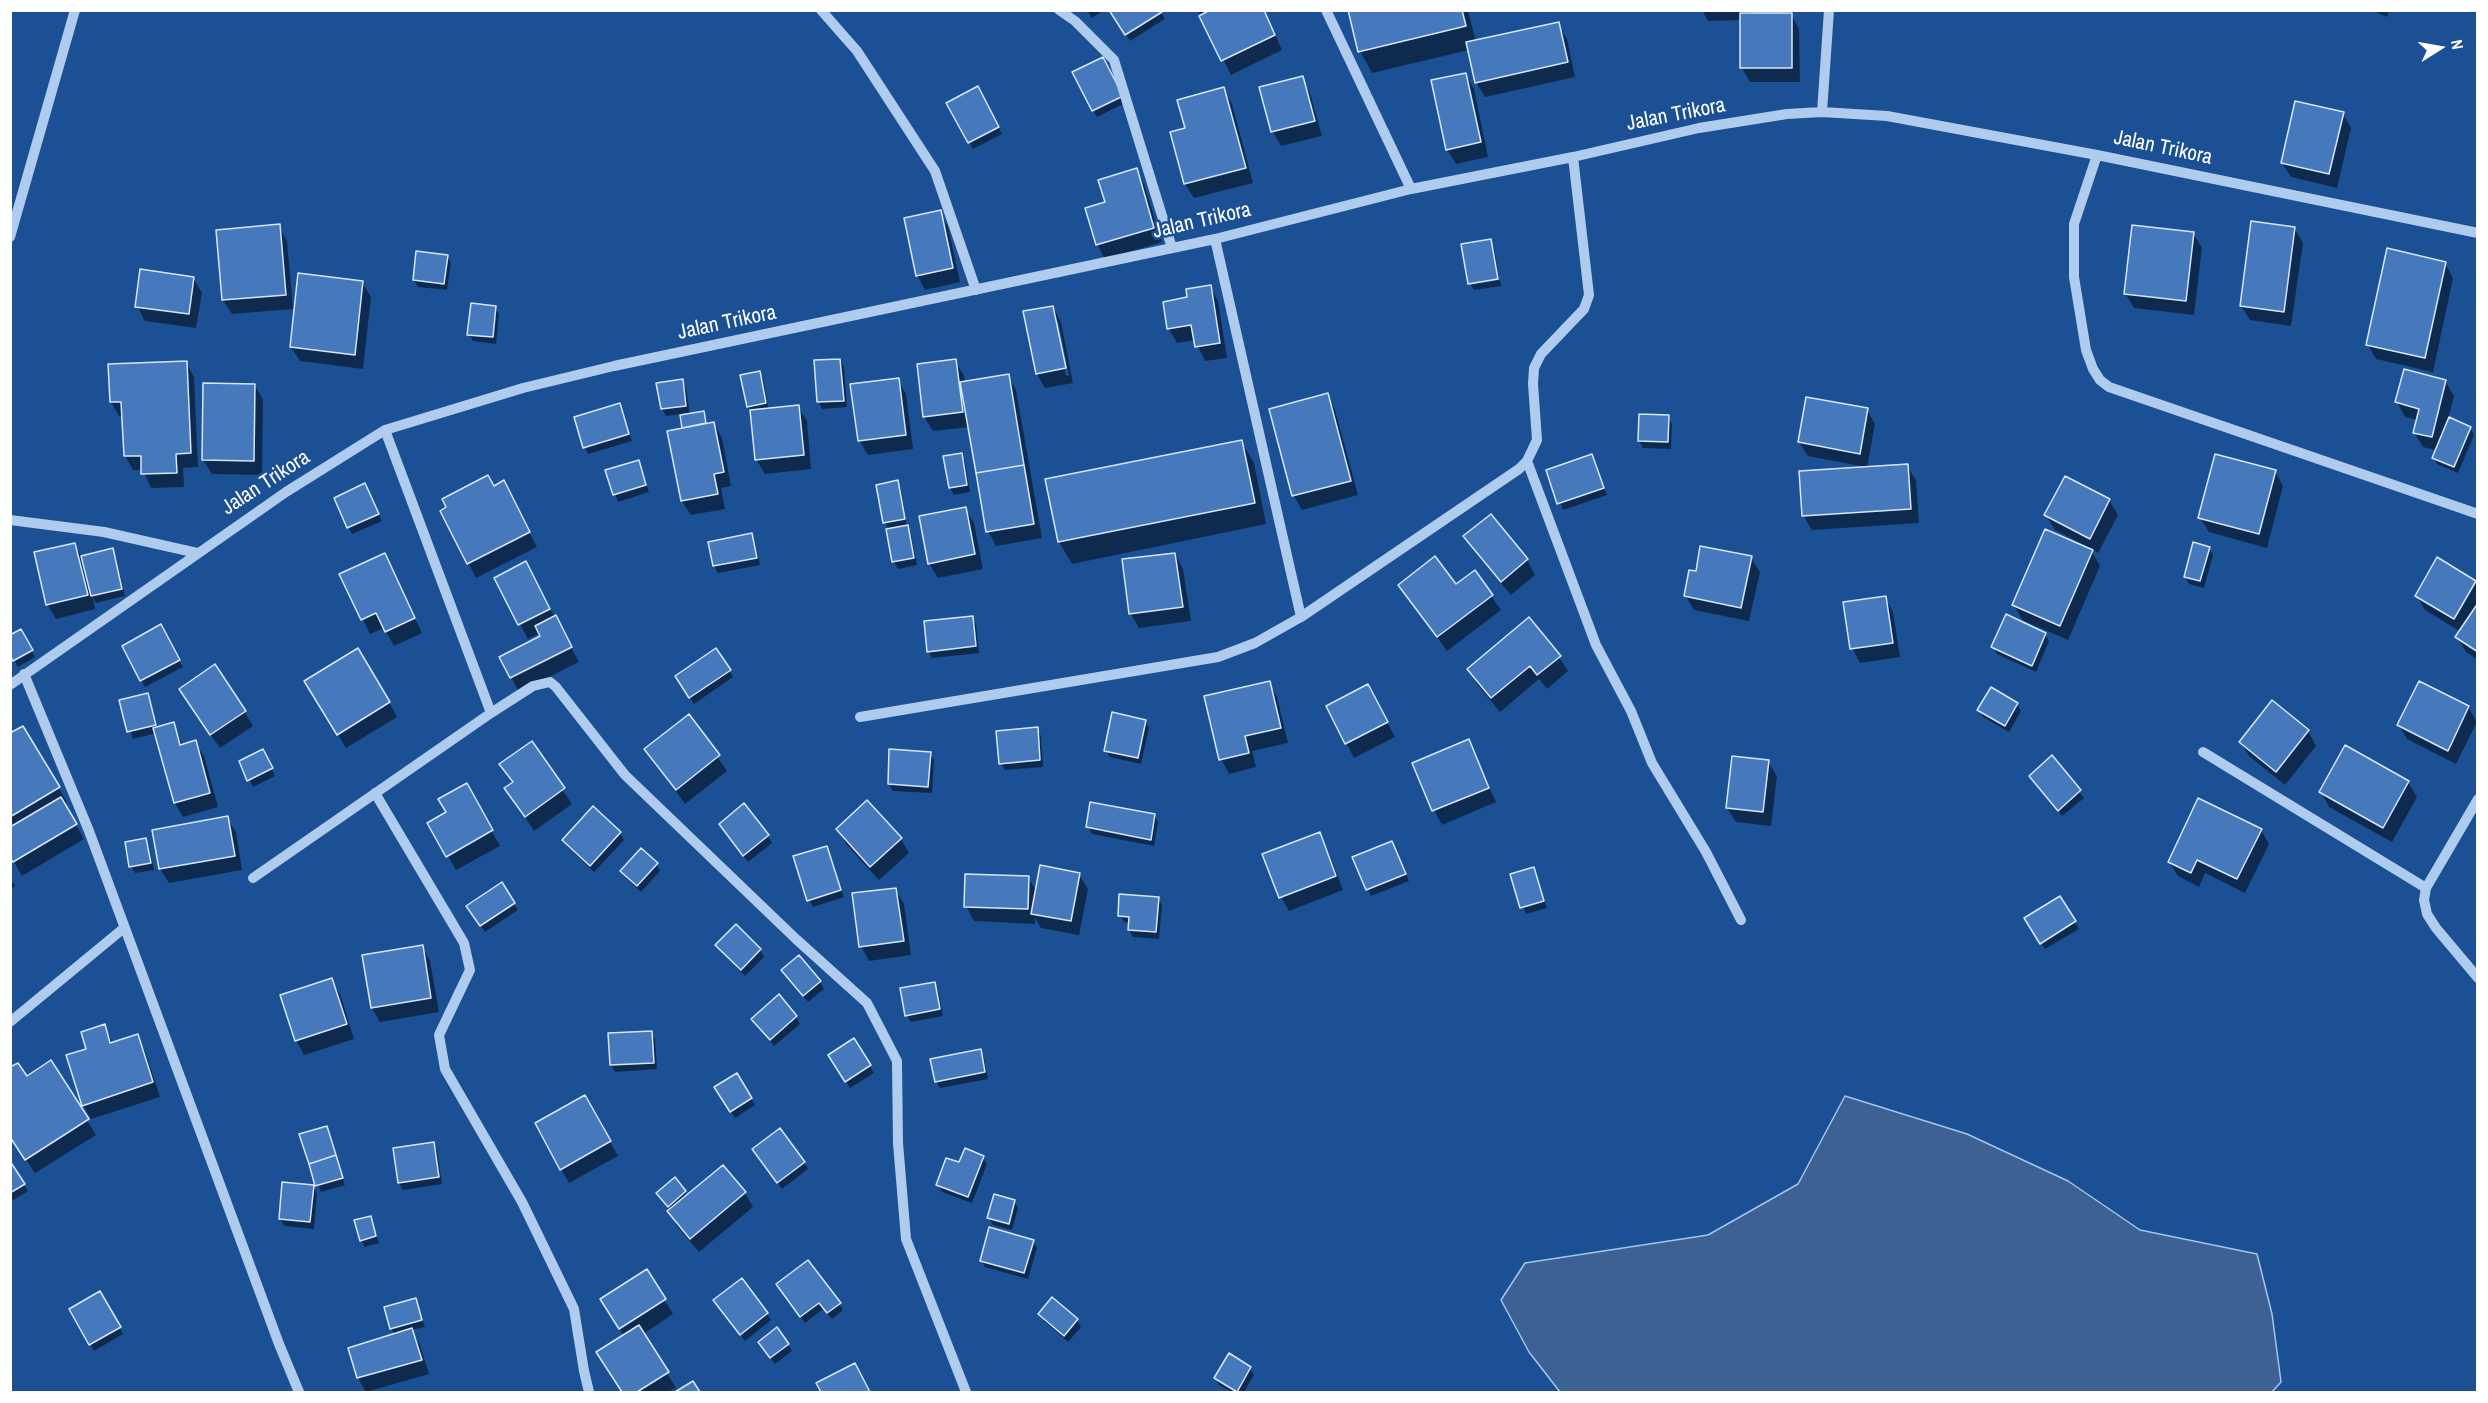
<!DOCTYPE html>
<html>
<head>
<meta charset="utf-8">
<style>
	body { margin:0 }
	#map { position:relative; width:2488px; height:1403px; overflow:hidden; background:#1c5095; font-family:"Archivo Narrow",sans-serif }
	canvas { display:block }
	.frame { position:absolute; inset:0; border:12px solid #fff; pointer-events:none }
	.north { position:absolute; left:2410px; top:18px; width:60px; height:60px; -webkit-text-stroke:4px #1c5095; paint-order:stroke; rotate:79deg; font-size:16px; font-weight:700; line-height:24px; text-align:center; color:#fff }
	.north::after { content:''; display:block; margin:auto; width:21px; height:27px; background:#fff; clip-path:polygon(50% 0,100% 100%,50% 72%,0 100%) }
</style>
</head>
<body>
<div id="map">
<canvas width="2488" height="1403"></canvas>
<div class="frame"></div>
<div class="north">N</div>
</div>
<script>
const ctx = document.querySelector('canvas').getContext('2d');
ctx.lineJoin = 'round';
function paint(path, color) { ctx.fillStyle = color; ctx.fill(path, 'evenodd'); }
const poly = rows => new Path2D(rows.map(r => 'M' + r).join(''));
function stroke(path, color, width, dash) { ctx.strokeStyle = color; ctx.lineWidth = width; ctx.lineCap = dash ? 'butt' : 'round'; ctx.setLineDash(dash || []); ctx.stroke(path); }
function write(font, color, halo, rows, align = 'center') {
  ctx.font = font + ' "Archivo Narrow",sans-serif'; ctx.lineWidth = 5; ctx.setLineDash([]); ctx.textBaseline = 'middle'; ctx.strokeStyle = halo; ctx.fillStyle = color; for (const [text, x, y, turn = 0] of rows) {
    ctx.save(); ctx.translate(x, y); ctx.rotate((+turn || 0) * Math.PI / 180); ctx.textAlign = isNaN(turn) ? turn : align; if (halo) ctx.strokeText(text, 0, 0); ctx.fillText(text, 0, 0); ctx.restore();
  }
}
const water = poly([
	[1845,1096,1967,1134,2068,1181,2140,1230,2257,1254,2272,1314,2281,1382,2272,1392,1560,1392,1529,1352,1501,1300,1525,1263,1708,1235,1798,1184,1845,1096]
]);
const shadow = poly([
	[1087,10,1104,10,1092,18],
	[1160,10,1165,19,1130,41,1118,23],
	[1198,10,1264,10,1282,50,1231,75],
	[1350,10,1468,10,1476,42,1558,24,1567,39,1575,77,1485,97,1476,82,1469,50,1372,73,1360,51],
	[1702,10,1754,10,1754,14,1791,14,1799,29,1800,82,1750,82,1742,68,1741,20,1708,21],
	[2371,10,2389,10,2387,17],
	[1103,59,1125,103,1097,117,1093,110],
	[1465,74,1474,89,1488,157,1456,164,1447,149],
	[1302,78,1310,93,1322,136,1281,146,1273,132,1261,89],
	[1223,89,1232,104,1253,183,1194,198,1185,184,1172,133,1187,129],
	[982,95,1002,134,973,149,948,104],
	[2343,114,2351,128,2337,188,2291,177,2282,163],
	[1136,170,1144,184,1162,242,1105,259,1097,244,1107,203],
	[940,212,948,227,960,282,925,290,917,275],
	[279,226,287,241,293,309,232,314,223,300],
	[2295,229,2303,243,2291,326,2250,320,2241,306],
	[2193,233,2202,248,2194,315,2134,308,2125,293],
	[1490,241,1494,248,1499,277,1470,282],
	[447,256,451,263,447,290,418,287,414,280],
	[2445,263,2453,278,2433,372,2376,359,2368,345],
	[193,278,202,293,196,328,145,321,137,306],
	[1500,280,1501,286,1474,290,1471,285],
	[362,282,371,297,363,369,300,361,291,347],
	[1210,286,1218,301,1227,358,1205,361,1195,340,1177,343,1169,329,1164,303,1189,299],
	[495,307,499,314,496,344,473,341,469,334],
	[1053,307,1061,322,1073,383,1045,388,1037,374],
	[1055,321,1058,321,1069,375,1066,376],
	[840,360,844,367,847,407,822,409,819,402],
	[955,361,964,376,965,383,1008,376,1016,390,1042,538,996,546,988,531,970,427,933,431,924,417],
	[186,363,194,377,198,467,183,468,184,487,151,488,143,470,133,470,125,456,123,416,119,416,111,402],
	[759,373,763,379,769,410,798,407,807,421,811,469,765,474,756,459,752,413,748,406],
	[898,380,906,394,913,449,868,455,859,440],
	[682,381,686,388,690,415,703,412,708,424,714,423,722,438,731,486,721,488,725,509,691,515,682,501,669,432,685,429,681,414,666,416,662,409],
	[2445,381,2454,396,2448,419,2470,428,2474,435,2458,473,2437,464,2433,458,2436,450,2423,447,2414,432,2417,420,2405,417,2397,402],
	[255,385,263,400,262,475,212,474,203,460],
	[1327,395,1335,410,1358,495,1302,510,1294,496,1271,410],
	[619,405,632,441,588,454,585,447],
	[1867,410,1875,424,1867,468,1907,466,1916,480,1919,523,1812,530,1803,515,1865,467,1808,456,1799,442],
	[1668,417,1672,424,1671,449,1643,448,1639,441],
	[1241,441,1254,463,1266,524,1072,564,1059,542,1047,480],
	[961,455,965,461,970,492,954,495,950,488],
	[1591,456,1607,495,1563,510,1548,470],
	[638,461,649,492,618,502,607,471],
	[2275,471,2283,486,2267,548,2209,532,2200,518],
	[897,482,901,489,907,526,911,534,917,565,898,569,894,562,889,530,885,522],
	[494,487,511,497,537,547,476,578,442,511],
	[369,492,382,521,352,534,348,527],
	[2109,500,2118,515,2098,553,2090,548,2100,566,2068,640,2022,620,2014,605,2086,546,2055,530,2046,515],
	[965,509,974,523,983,569,938,578,929,563],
	[1491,516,1527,560,1535,575,1511,595,1474,551,1465,537],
	[751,535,755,542,760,565,718,573,714,566,710,543],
	[75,545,82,557,112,550,116,557,125,596,96,603,93,597,95,609,56,619,47,604],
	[2209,548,2213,555,2204,588,2189,584,2185,577],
	[1175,554,1183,569,1191,621,1139,628,1131,614],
	[384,555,422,633,394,646,384,628,370,634,341,575],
	[1751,558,1760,572,1749,621,1694,610,1685,595,1697,572],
	[1474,572,1501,610,1447,651,1400,585,1456,586],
	[533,577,579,662,519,692,501,658,542,637,540,633,528,639,496,579],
	[2475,582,2478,586,2478,660,2466,652,2457,637,2461,632,2425,610,2417,596],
	[1885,598,1893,612,1900,657,1860,663,1852,648],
	[973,617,976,624,979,653,932,658,928,651],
	[160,626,183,667,145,687,124,647],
	[20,631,35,657,18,667,10,652],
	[2045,634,2049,641,2036,672,1997,654,1993,647],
	[1559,657,1568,671,1547,689,1539,679,1500,712,1477,684,1469,669],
	[729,671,733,677,694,704,680,683],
	[306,681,389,702,397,717,346,748],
	[1269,683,1277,697,1288,743,1252,751,1256,767,1229,774,1221,759],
	[147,695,151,702,158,728,173,724,183,745,195,742,204,756,218,807,183,817,175,803,156,733,133,739,121,701],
	[1376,701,1395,737,1354,758,1328,707],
	[189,704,244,711,253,726,220,748],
	[2017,704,2021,711,2009,732,1983,717,1979,710],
	[2468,707,2477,722,2456,764,2407,739,2399,725],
	[689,716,727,771,685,804,646,749],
	[1145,721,1149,728,1141,764,1110,757,1106,750],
	[23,728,67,802,64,804,84,839,22,876,10,855,10,735],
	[1037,729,1041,736,1043,767,1005,770,1001,763],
	[2308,731,2316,746,2285,785,2249,756,2241,742],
	[1468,741,1496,802,1442,825,1434,810],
	[531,743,572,804,534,831,506,788,513,784,501,765],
	[2346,747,2408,782,2417,797,2392,842,2329,807,2321,792],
	[891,751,930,753,934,760,932,793,893,791,889,784],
	[267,758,275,776,253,787,241,761],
	[2052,758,2084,798,2062,816,2031,776],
	[1768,762,1777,776,1771,826,1736,822,1727,808],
	[466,786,500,846,456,870,429,823,448,813],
	[593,808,620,833,624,840,594,872,568,847,564,840],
	[1154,815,1158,822,1154,846,1092,834,1088,827],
	[227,818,236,832,242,870,169,883,160,869,154,831],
	[721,825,768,836,772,843,748,862],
	[838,829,901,839,909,853,879,880,846,844],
	[2261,830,2269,844,2245,893,2205,873,2199,887,2178,876,2169,862],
	[1319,834,1327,848,1343,890,1289,911,1281,897],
	[145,840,149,847,154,870,135,873,131,866],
	[826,847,844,897,813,907,809,900],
	[1395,849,1409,881,1371,896,1354,858],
	[656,864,660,871,641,892,626,878,622,871],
	[1533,869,1547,908,1526,914,1512,875],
	[1079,875,1088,889,1079,935,1041,928,1035,918,1035,924,974,921,966,906,1028,877,1037,892],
	[10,878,15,886,10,890],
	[895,889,904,904,911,955,869,961,861,946],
	[1158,898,1162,905,1159,939,1133,937,1129,930,1130,923,1124,922,1120,915],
	[2060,898,2079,929,2045,949,2026,918],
	[514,904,518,910,485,932,472,913],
	[717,945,760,950,764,957,745,976],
	[422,946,430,961,439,1012,380,1022,372,1008,363,957],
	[783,970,820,982,824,989,808,1002],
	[331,980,340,994,354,1039,304,1055,296,1040],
	[934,983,938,990,943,1016,911,1022,907,1016],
	[796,1017,800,1024,774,1046,753,1020],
	[104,1026,113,1044,137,1036,145,1051,160,1097,91,1119,83,1105,88,1050],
	[651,1033,655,1039,657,1069,615,1072,611,1065],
	[854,1040,874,1073,850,1088,830,1056],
	[980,1051,984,1058,988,1079,940,1088,936,1081],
	[51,1062,96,1135,35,1173,10,1136,26,1078],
	[737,1075,755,1105,735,1118,716,1088],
	[585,1097,618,1156,569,1183,561,1169],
	[326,1128,345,1185,321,1192,301,1135],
	[433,1144,437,1150,442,1184,403,1190,399,1183],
	[758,1156,804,1162,808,1169,782,1189],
	[982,1157,987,1164,972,1203,942,1192,938,1185,960,1164],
	[10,1164,28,1191,10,1202],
	[313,1186,317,1193,314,1229,284,1226,280,1219],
	[685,1192,687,1196,745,1193,753,1207,699,1252,677,1226,669,1211,671,1210,662,1200],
	[1014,1201,1018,1208,1012,1230,993,1225,989,1218],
	[370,1218,379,1243,365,1247,361,1240],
	[1033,1241,1037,1248,1028,1279,985,1267,981,1260],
	[647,1271,673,1314,643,1334,676,1388,668,1392,623,1392,607,1367,624,1336,610,1314],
	[782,1291,839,1304,843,1310,832,1319,823,1309,805,1323],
	[100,1293,123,1334,94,1351,71,1309],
	[415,1300,425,1327,411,1330,420,1345,429,1374,366,1392,358,1378,395,1335,391,1328],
	[719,1307,767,1314,771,1320,745,1341],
	[1040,1315,1077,1320,1081,1327,1068,1342,1044,1321],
	[788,1344,792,1351,775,1364,764,1349],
	[1250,1368,1254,1375,1244,1392,1232,1392,1219,1385,1215,1378],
	[863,1379,870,1392,823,1392,818,1384]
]);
const building = poly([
	[1109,10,1161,10,1162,12,1125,35,1109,10],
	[1210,10,1264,10,1275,35,1221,61,1199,16,1210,10],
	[1348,10,1462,10,1466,26,1358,52,1348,10],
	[1740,13,1792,13,1792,68,1740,68,1740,13],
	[1559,22,1568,62,1475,83,1466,42,1559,22],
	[1103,57,1123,96,1092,111,1072,72,1103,57],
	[1466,73,1481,142,1446,150,1431,80,1466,73],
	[1303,76,1315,121,1271,132,1259,87,1303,76],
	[978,86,999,127,968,143,946,103,978,86],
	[1224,87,1246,168,1184,184,1170,132,1185,128,1177,100,1224,87],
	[2295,101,2344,112,2329,174,2281,163,2295,101],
	[1137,168,1154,228,1096,245,1085,208,1105,202,1098,180,1137,168],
	[941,210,953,268,916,276,904,218,941,210],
	[2251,221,2295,227,2284,312,2240,306,2251,221],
	[280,224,286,295,222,300,216,230,280,224],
	[2132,225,2194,232,2186,301,2124,294,2132,225],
	[1491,239,1498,279,1468,284,1461,244,1491,239],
	[2387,248,2446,262,2425,358,2366,345,2387,248],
	[416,251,448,255,444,284,413,280,416,251],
	[140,269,194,277,189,314,135,307,140,269],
	[298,273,363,281,355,355,290,347,298,273],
	[1211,285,1220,343,1195,347,1191,325,1167,329,1163,302,1187,297,1186,289,1211,285],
	[471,303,496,306,493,337,467,335,471,303],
	[1053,306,1066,368,1036,374,1023,311,1053,306],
	[840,359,844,401,817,402,814,360,840,359],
	[956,359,963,412,923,417,917,364,956,359],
	[187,361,191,453,176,454,177,473,141,474,141,456,124,456,121,402,110,402,108,364,187,361],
	[2404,369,2446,380,2432,437,2413,433,2419,409,2395,402,2404,369],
	[760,371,766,403,747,407,740,375,760,371],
	[1009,374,1024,465,976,473,960,382,1009,374],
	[899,378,906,435,858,441,850,384,899,378],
	[683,379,686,406,661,409,656,383,683,379],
	[203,383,255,384,254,461,202,460,203,383],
	[1328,393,1351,481,1292,496,1269,409,1328,393],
	[1806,397,1868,408,1860,454,1798,442,1806,397],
	[620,403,629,434,583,448,574,417,620,403],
	[799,405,804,455,755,460,750,410,799,405],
	[704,411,706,423,682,428,680,415,704,411],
	[1639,414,1669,415,1668,442,1638,441,1639,414],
	[2449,417,2471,427,2454,467,2432,458,2449,417],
	[714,422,724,472,714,474,718,494,681,501,667,431,714,422],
	[1242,440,1255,503,1058,542,1045,479,1242,440],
	[962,453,967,485,949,488,943,456,962,453],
	[1592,454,1604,488,1557,504,1546,470,1592,454],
	[2215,454,2276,470,2259,534,2198,518,2215,454],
	[639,460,646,485,613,495,605,470,639,460],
	[1908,464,1911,509,1802,516,1799,471,1908,464],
	[1024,465,1034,524,986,532,976,473,1024,465],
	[488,475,494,486,504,480,530,532,467,564,440,511,446,507,442,499,488,475],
	[2065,476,2110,499,2090,539,2044,515,2065,476],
	[898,480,905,519,883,523,876,485,898,480],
	[365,483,379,514,347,528,334,498,365,483],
	[966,507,975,554,928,564,919,516,966,507],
	[1491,514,1528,559,1501,582,1463,536,1491,514],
	[908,525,914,558,892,562,886,529,908,525],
	[2045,529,2093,550,2060,626,2012,605,2045,529],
	[752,533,757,558,713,566,708,542,752,533],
	[2193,542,2210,547,2200,581,2184,577,2193,542],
	[75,543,88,595,46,605,34,552,75,543],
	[1700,546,1752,556,1741,608,1684,596,1689,570,1696,571,1700,546],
	[113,548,122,589,91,596,81,556,113,548],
	[385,553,415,618,385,632,376,613,361,620,339,574,385,553],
	[1175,553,1183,607,1129,614,1122,559,1175,553],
	[1435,556,1456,584,1475,570,1493,595,1437,637,1398,585,1435,556],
	[2437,557,2476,581,2454,619,2415,596,2437,557],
	[526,561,550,609,518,625,494,578,526,561],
	[1886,596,1893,643,1850,649,1843,602,1886,596],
	[2478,603,2478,652,2455,637,2478,603],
	[2006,614,2046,633,2032,666,1991,647,2006,614],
	[556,615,572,647,510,678,499,657,540,636,535,626,556,615],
	[973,616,976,646,927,652,924,621,973,616],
	[1529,617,1561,656,1537,675,1530,666,1491,698,1467,669,1529,617],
	[161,624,180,660,140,681,122,646,161,624],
	[21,629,33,650,13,661,10,655,10,635,21,629],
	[358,648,390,702,337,735,304,681,358,648],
	[716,648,731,670,689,698,675,676,716,648],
	[215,664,246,711,210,735,179,689,215,664],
	[1270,681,1281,728,1245,736,1249,753,1219,760,1204,696,1270,681],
	[2419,681,2469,706,2448,751,2397,725,2419,681],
	[1368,684,1388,722,1345,744,1326,706,1368,684],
	[1991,687,2018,703,2005,726,1977,710,1991,687],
	[148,693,156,725,127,732,119,700,148,693],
	[2272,700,2309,730,2276,772,2239,742,2272,700],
	[1112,712,1146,720,1138,758,1104,751,1112,712],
	[689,714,720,755,676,790,644,749,689,714],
	[174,722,180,745,196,740,210,793,174,803,153,728,174,722],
	[23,726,60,787,10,817,10,733,23,726],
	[1038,727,1040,760,999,764,996,731,1038,727],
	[1469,739,1489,788,1432,811,1412,763,1469,739],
	[532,741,565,788,525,817,504,788,513,782,499,764,532,741],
	[2345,745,2409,781,2383,828,2319,792,2345,745],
	[263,749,273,768,247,781,239,761,263,749],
	[889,749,931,752,928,787,888,784,889,749],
	[2052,755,2081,790,2058,811,2029,776,2052,755],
	[1732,756,1769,760,1763,812,1726,808,1732,756],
	[467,783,493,830,446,857,427,823,446,812,438,799,467,783],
	[61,797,77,824,13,862,10,858,10,827,61,797],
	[2198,798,2262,829,2237,879,2197,860,2191,873,2168,862,2198,798],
	[867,800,902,838,870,867,836,829,867,800],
	[1090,802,1155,814,1151,840,1086,827,1090,802],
	[744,803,769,835,743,856,719,824,744,803],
	[593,806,621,832,590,866,562,840,593,806],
	[228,816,235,856,159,869,152,830,228,816],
	[1320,832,1336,876,1279,898,1262,854,1320,832],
	[146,838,151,863,129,867,125,842,146,838],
	[1392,841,1406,874,1366,890,1352,857,1392,841],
	[827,846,841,890,807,901,793,856,827,846],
	[641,848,658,863,637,886,620,871,641,848],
	[1040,865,1080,873,1071,921,1031,914,1040,865],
	[1534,867,1544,901,1520,908,1510,874,1534,867],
	[965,874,1029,876,1028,909,964,907,965,874],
	[502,882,515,903,480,926,466,906,502,882],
	[896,888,904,941,859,947,852,893,896,888],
	[1119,894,1159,897,1156,932,1128,930,1129,917,1118,916,1119,894],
	[2060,896,2076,921,2040,944,2024,918,2060,896],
	[736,924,761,949,741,970,715,945,736,924],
	[423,945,431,998,371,1008,362,955,423,945],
	[799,955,821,981,803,996,781,970,799,955],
	[332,978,347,1024,295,1041,280,995,332,978],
	[935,982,940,1009,905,1016,900,988,935,982],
	[779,994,797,1016,770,1040,751,1019,779,994],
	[105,1024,110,1043,138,1034,153,1082,82,1106,66,1055,86,1049,81,1032,105,1024],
	[652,1031,654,1063,610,1065,608,1033,652,1031],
	[854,1038,871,1065,845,1082,828,1055,854,1038],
	[981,1049,985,1072,935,1082,930,1059,981,1049],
	[51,1060,89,1119,25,1160,10,1137,10,1067,18,1063,27,1076,51,1060],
	[737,1073,752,1098,730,1112,714,1087,737,1073],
	[585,1095,611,1141,560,1170,535,1123,585,1095],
	[327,1126,336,1155,309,1164,299,1134,327,1126],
	[780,1128,805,1162,777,1183,752,1149,780,1128],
	[434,1142,439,1177,398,1183,393,1148,434,1142],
	[965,1148,984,1156,968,1197,936,1185,946,1158,959,1162,965,1148],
	[336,1155,343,1178,315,1186,309,1164,336,1155],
	[10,1161,25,1184,10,1193,10,1161],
	[723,1165,746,1192,690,1239,667,1211,723,1165],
	[675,1177,686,1191,668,1207,656,1193,675,1177],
	[282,1182,314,1185,310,1222,279,1219,282,1182],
	[994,1194,1015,1200,1009,1224,987,1218,994,1194],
	[371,1216,376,1236,360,1241,354,1220,371,1216],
	[989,1227,1034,1240,1024,1273,980,1261,989,1227],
	[808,1260,841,1303,827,1313,819,1303,800,1317,776,1284,808,1260],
	[647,1269,666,1299,619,1329,600,1299,647,1269],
	[742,1278,768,1313,740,1335,713,1300,742,1278],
	[100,1291,121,1327,89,1345,69,1309,100,1291],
	[1052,1297,1078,1319,1064,1336,1038,1314,1052,1297],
	[416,1298,422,1320,390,1329,384,1307,416,1298],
	[639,1325,669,1372,637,1392,622,1392,596,1352,639,1325],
	[777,1327,789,1344,770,1358,758,1342,777,1327],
	[412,1328,422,1360,357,1378,348,1348,412,1328],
	[1229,1353,1251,1367,1237,1392,1214,1378,1229,1353],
	[855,1363,870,1392,821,1392,816,1383,855,1363],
	[693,1381,700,1392,675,1392,693,1381]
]);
const minor = poly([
	[821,10,857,51,935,171,976,290],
	[1059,10,1075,21,1114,60,1172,248],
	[1326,10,1411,189],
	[1822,112,1829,10],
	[2097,155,2074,224,2074,277,2086,350,2093,369,2100,380,2109,387,2478,514],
	[10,237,75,10],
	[1215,239,1301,617],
	[385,430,491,713],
	[1527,461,1596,645,1631,711,1652,763,1706,852,1741,920],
	[10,520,104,532,197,553],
	[24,674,89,831,279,1344,299,1392],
	[10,685,286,492,385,430,523,388,614,366,1215,239,1411,189,1573,157,1699,128,1787,114,1822,112,1887,116,2097,155,2478,233],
	[860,717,1218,657,1255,643,1301,617,1519,469,1527,461,1537,440,1533,384,1534,368,1541,354,1584,309,1589,295,1573,157],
	[2203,752,2426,888],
	[375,793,464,943,470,970,439,1035,445,1069,522,1202,574,1309,584,1371,589,1392],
	[2478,799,2426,888,2424,900,2427,914,2436,928,2478,978],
	[253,878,491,713,533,686,550,682,556,687,625,775,796,939,867,1003,897,1061,898,1143,906,1239,966,1392],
	[10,1022,124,928]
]);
const streetNames = [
	["Jalan Trikora",1676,115,-11],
	["Jalan Trikora",2163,148,12],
	["Jalan Trikora",1202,221,-13],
	["Jalan Trikora",727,323,-12],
	["Jalan Trikora",266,483,-33]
];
paint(water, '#3c6192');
stroke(water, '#a2c6f1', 1.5);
paint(shadow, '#0007');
paint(building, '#4579bc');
stroke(building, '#d6e6fb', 1.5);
stroke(minor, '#afccef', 10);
write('21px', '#fff', '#1c5095', streetNames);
</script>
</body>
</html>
